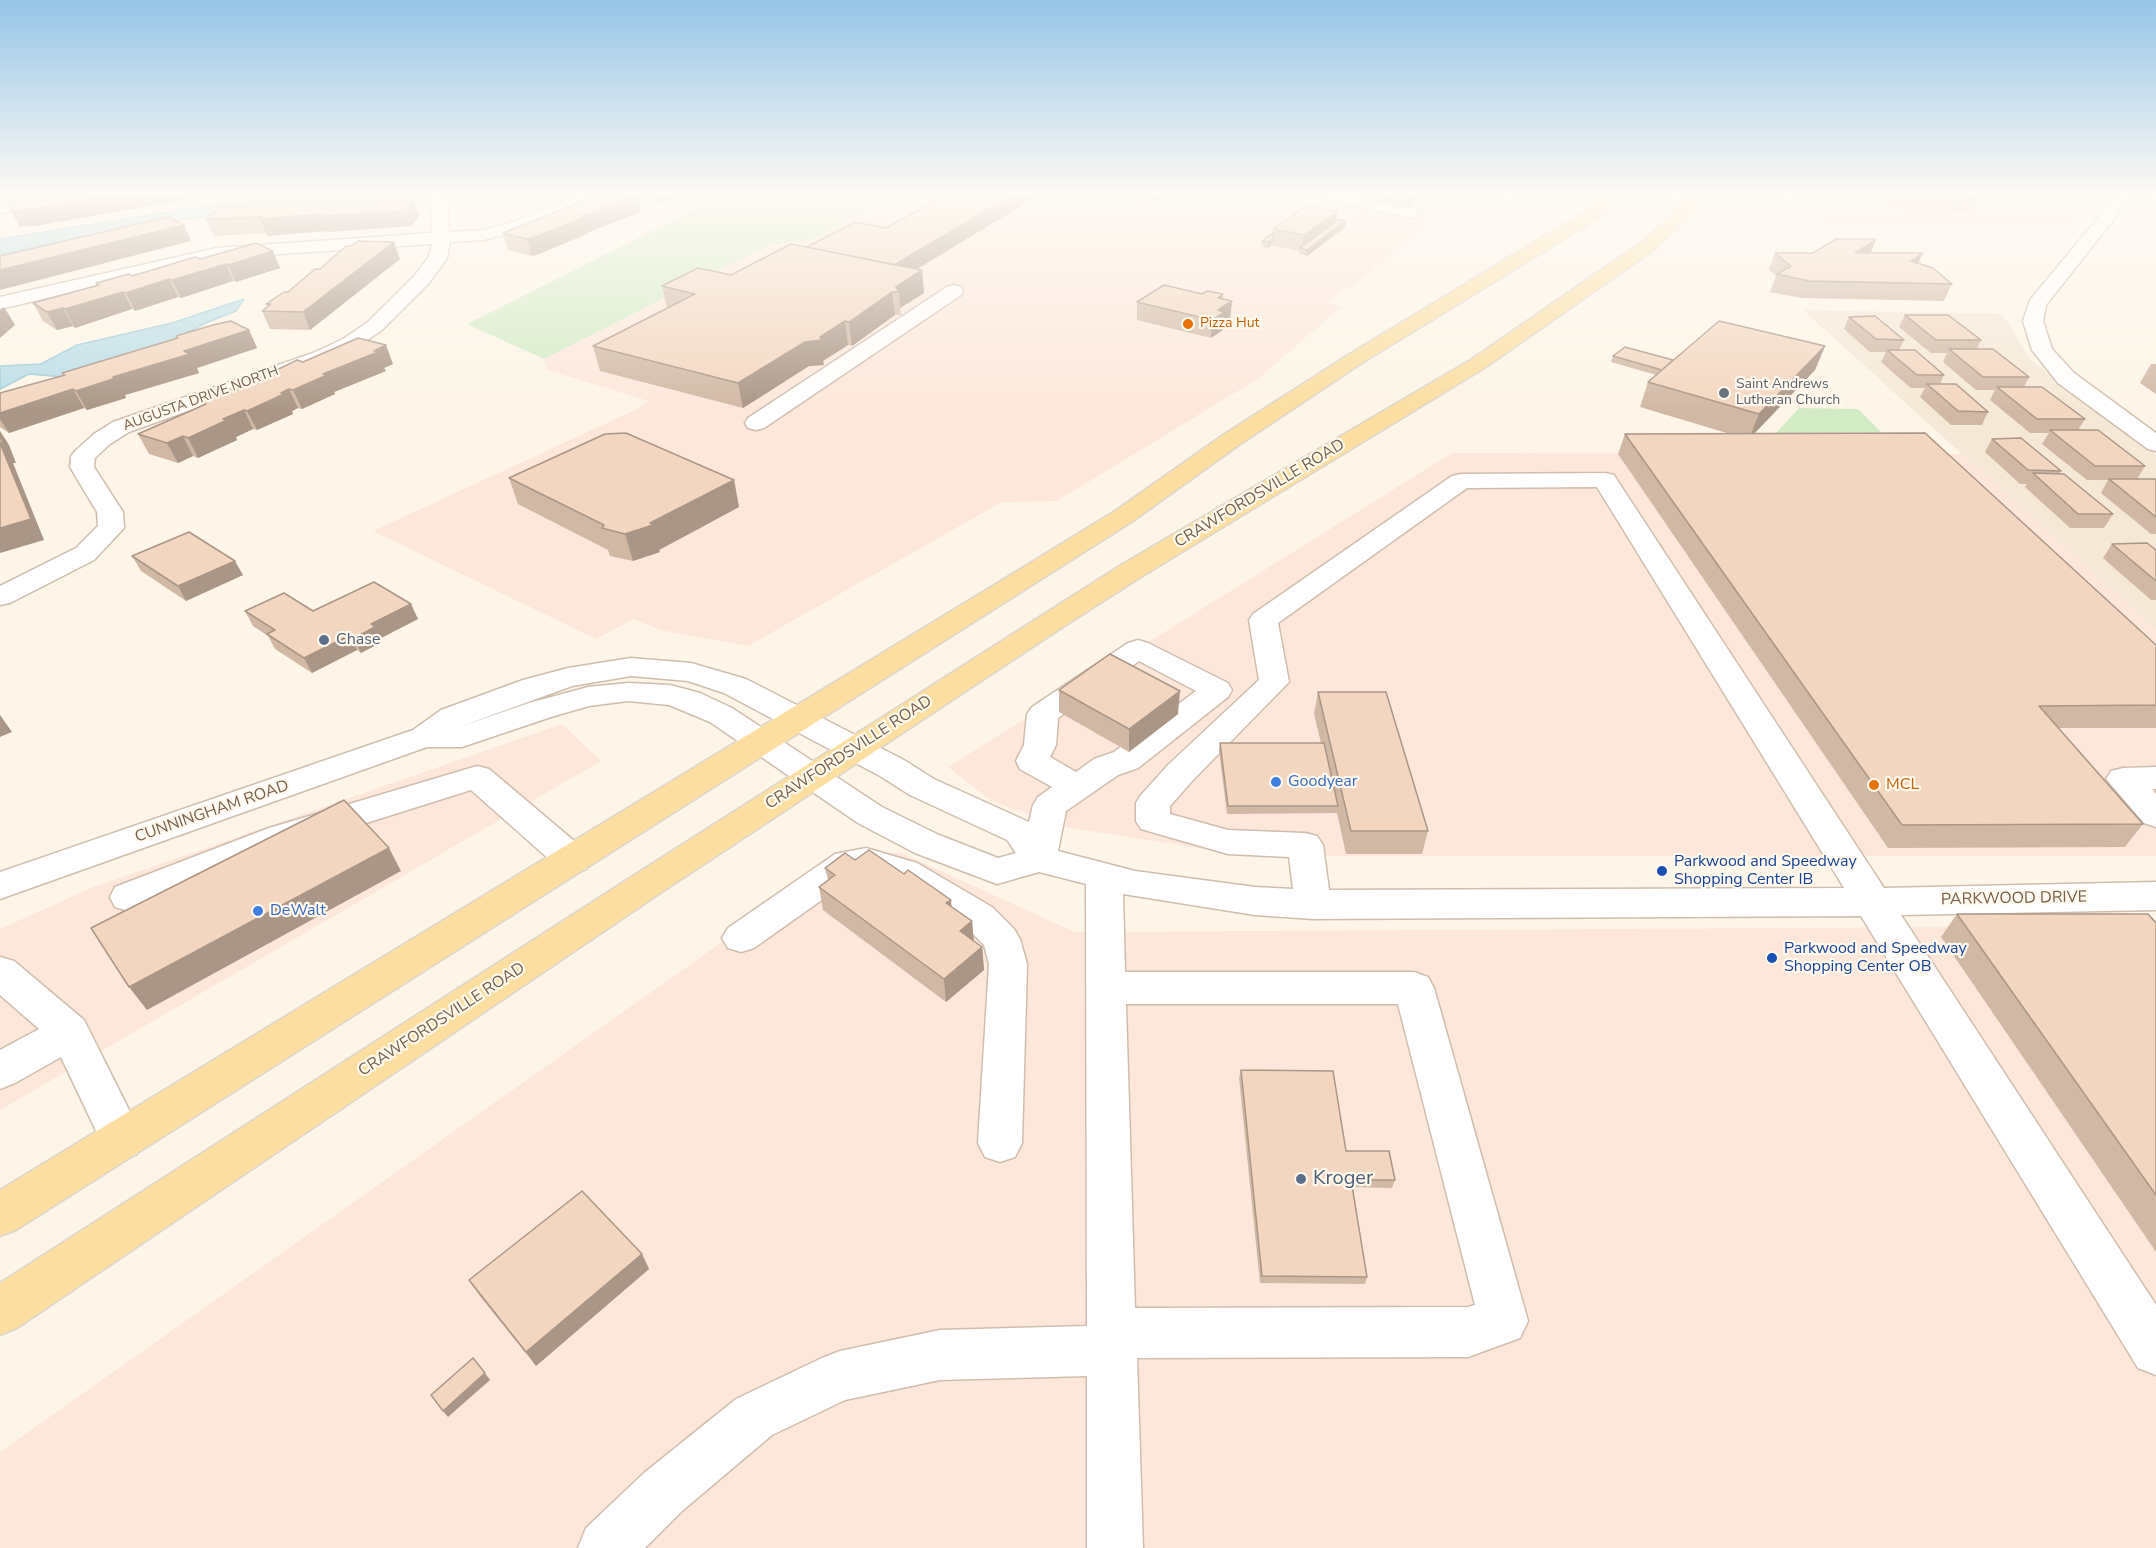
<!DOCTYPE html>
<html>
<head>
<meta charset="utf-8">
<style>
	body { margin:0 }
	canvas { display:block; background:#fdf5e7 }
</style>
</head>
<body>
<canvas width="2156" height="1548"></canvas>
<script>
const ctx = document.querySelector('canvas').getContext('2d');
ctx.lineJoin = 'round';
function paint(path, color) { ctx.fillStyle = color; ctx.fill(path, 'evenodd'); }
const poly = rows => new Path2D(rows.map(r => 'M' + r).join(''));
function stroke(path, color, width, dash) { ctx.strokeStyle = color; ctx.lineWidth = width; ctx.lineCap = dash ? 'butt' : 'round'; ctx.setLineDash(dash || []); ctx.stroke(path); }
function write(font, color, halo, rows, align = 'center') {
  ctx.font = font + ' "Nunito Sans",sans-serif'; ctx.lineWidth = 4.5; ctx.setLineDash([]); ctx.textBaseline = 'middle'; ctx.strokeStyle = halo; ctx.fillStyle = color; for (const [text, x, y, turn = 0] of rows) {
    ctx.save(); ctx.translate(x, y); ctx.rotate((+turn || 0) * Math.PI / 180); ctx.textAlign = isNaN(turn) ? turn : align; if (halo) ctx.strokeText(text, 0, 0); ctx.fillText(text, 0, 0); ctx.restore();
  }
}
const residential = poly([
	[1803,310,2002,314,2032,361,2156,455,2156,630]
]);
const commercial = poly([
	[901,195,1498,195,1474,221,1431,220,1365,277,1327,303,1342,306,1259,378,1057,501,1002,502,748,646,660,630,634,619,596,639,373,531,635,410,649,401,547,370,544,359,768,246,810,240],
	[1796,195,2093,195,2076,223,1822,223,1780,210],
	[1452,453,1963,454,2156,630,2156,856,1250,856,1064,827,990,800,948,767],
	[562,724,601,761,0,1110,0,929,91,888],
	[899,852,1075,932,2156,926,2156,1548,0,1548,0,1452,841,858]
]);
const green = poly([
	[724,195,897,195,810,240,768,246,544,359,467,324],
	[1799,408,1858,409,1881,432,1776,433]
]);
const water = poly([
	[328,195,413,195,413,198,405,201,295,207,186,219,126,228,0,254,0,239,225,203,328,195],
	[244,299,236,311,208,322,158,347,64,377,29,374,0,389,0,366,41,364,77,345,172,323,244,299]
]);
const minor = poly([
	[59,195,103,195,95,200,0,213,0,203,59,195],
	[431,195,447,195,449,232,483,230,512,222,577,195,599,195,597,198,524,230,483,240,450,242,447,258,429,283,382,330,357,347,327,361,129,432,110,444,95,458,94,467,123,512,124,528,94,560,10,603,0,605,0,586,76,548,98,526,97,512,70,467,71,456,75,451,94,434,113,422,313,353,343,339,368,322,415,275,429,257,432,244,217,258,0,309,0,297,217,248,432,233,431,195],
	[1317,195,1349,195,1414,208,1422,213,1414,218,1325,200,1317,195],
	[1494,195,1515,195,1516,196,1508,201,1496,198,1494,195],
	[2117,195,2133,195,2046,305,2043,321,2052,349,2074,373,2156,433,2156,451,2148,449,2058,383,2032,350,2023,321,2030,300,2117,195],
	[954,285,961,287,963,291,961,295,764,428,756,430,748,428,745,423,748,418,947,287,954,285],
	[1605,473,1614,475,1617,480,1884,888,2156,882,2156,910,1901,915,2156,1305,2156,1375,2138,1368,1861,916,1313,919,1255,915,1123,894,1125,972,1414,972,1428,977,1434,988,1528,1321,1520,1338,1468,1357,1137,1358,1143,1548,1087,1548,1087,1376,940,1380,845,1400,772,1435,682,1511,645,1548,578,1548,586,1528,644,1473,736,1399,822,1358,840,1351,940,1330,1087,1326,1086,884,1039,872,997,884,915,853,858,823,710,722,669,705,628,701,589,706,551,717,462,747,427,747,0,899,0,872,413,730,441,710,523,680,568,668,631,658,691,663,746,679,904,760,934,779,1029,822,1033,805,1038,797,1052,787,1020,769,1016,761,1024,745,1027,714,1032,707,1128,643,1138,640,1148,643,1228,683,1232,690,1228,697,1138,768,1118,775,1066,811,1058,851,1135,871,1255,887,1293,889,1289,857,1228,854,1141,829,1136,821,1136,803,1141,795,1169,764,1259,680,1249,620,1253,614,1452,476,1461,474,1605,473],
	[1597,487,1844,888,1329,890,1323,845,1317,836,1305,833,1228,830,1170,814,1170,806,1193,780,1289,682,1278,623,1467,488,1597,487],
	[1139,661,1196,691,1114,752,1094,759,1076,772,1050,757,1056,745,1058,718,1139,661],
	[631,676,688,681,724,693,880,776,910,795,1007,840,1016,853,998,858,939,835,882,807,732,708,700,693,670,685,628,683,588,687,529,703,459,727,572,686,631,676],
	[1126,1004,1398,1004,1475,1305,1468,1307,1135,1308,1126,1004],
	[477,766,489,769,586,851,591,860,586,869,573,873,560,869,471,790,293,846,128,911,115,907,110,897,115,887,269,828,477,766],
	[2156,767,2156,789,2152,789,2156,794,2156,827,2144,823,2106,779,2111,771,2123,768,2156,767],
	[866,848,917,863,992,907,1014,929,1020,939,1027,964,1022,1143,1015,1157,1000,1162,985,1157,978,1143,989,964,984,945,966,927,892,881,866,874,857,875,754,948,741,952,728,948,722,938,728,928,835,854,866,848],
	[0,957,14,961,84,1020,144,1140,137,1154,122,1159,107,1154,61,1057,15,1083,0,1089,0,1050,39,1029,0,995,0,957]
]);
const major = poly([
	[1602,195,1619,195,1597,219,1362,363,1239,445,1133,521,16,1230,0,1236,0,1190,1022,568,1115,511,1223,435,1348,355,1585,211,1602,195],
	[1684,195,1700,195,1689,217,1655,249,1486,367,1141,577,1063,627,665,890,17,1328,0,1335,0,1283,639,872,1121,565,1472,359,1643,241,1676,211,1684,195]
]);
const wall = poly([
	[598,195,677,195,661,203,638,199,641,212,589,232,589,233,539,254,532,256,508,250,503,233],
	[1039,195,917,269,924,293,900,308,901,315,895,315,852,346,848,345,823,361,824,365,809,366,743,408,600,371,593,346,667,308,662,286,731,275,807,247,886,228],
	[1100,195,1166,195,1153,204],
	[1361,195,1416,195,1415,199,1405,208,1386,204,1384,206,1374,204,1375,202,1360,200],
	[1875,195,1971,195,1979,200,1974,210,1895,209],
	[414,200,419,216,412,226,326,232,326,231,267,236,266,233,214,236,206,219],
	[1336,222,1345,227,1307,256,1299,254,1299,251,1271,245,1268,248,1262,246,1262,241,1273,233,1273,229],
	[1876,239,1871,253,1918,263,1952,284,1944,301,1802,298,1770,292,1776,276,1769,270,1775,253,1813,253],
	[273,251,280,268,236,282,233,281,181,298,178,297,135,311,132,309,75,328,73,326,57,330,43,321,33,303,97,286,96,283,132,276,200,259],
	[400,259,310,330,270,329,262,311,268,307,266,304,288,292,320,269],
	[1222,299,1232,301,1230,319,1223,324,1223,330,1211,338,1137,320,1137,302],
	[1905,315,1981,340,1977,349,2029,377,2024,387,2085,419,2078,430,2145,466,2137,479,2156,479,2156,534,2151,534,2101,493,2108,480,2087,480,2042,444,2049,433,2030,433,1990,400,1995,390,1976,390,1943,362,1947,353,1931,353,1899,327],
	[1849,317,1904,340,1899,350,1944,375,1940,384,1988,412,1982,425,1951,425,1920,397,1925,388,1911,388,1881,362,1886,352,1870,352,1844,329],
	[249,330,257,348,197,368,199,373,125,395,126,398,87,410,84,408,9,433,0,427,0,393,63,375,62,373,177,338,176,336],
	[1825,346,1815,370,1754,434,2156,645,2156,728,2058,728,2143,824,2125,847,1888,848,1618,454,1625,434,1730,434,1640,407,1648,382,1656,375,1611,362,1613,356,1673,360],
	[303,362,393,364,384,368,386,371,334,392,335,394,302,409,298,408,292,411,293,414,257,430,253,429,236,437,237,440,198,458,193,456,178,463,149,454,138,434,202,406,200,402,238,389],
	[2151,364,2156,364,2156,394,2140,383],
	[1992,439,2061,471,2059,474,2113,514,2104,528,2070,528,2025,487,2027,484,2020,484,1985,452],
	[509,478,734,480,739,507,659,550,660,552,633,561,610,556,608,550,518,504],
	[2112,544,2156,550,2156,600,2151,600,2103,558],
	[132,556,243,575,186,601,141,571],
	[245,611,313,611,418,619,381,638,382,642,361,653,357,650,312,673,275,649,268,636,253,626],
	[1059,690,1178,714,1129,752,1059,712],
	[1318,692,1428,831,1422,854,1346,854,1337,813,1227,814,1219,751,1220,743,1321,743,1314,714],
	[855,860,951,907,972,921,974,941,982,947,984,970,946,1002,823,910,819,887,828,880,825,868],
	[1957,914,2156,923,2156,1252,1941,937],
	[1241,1070,1346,1151,1395,1180,1392,1188,1353,1187,1367,1277,1365,1284,1260,1283,1239,1078],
	[642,1254,649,1269,536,1366,479,1295,469,1280]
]);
const shadedWall = poly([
	[113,195,205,195,205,196,36,226,20,227,11,211],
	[633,195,637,195,641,212,589,232,589,233,539,254,532,256,527,239],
	[659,195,677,195,661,203],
	[1013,195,1039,195,889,286,888,268],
	[1154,195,1166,195,1153,204],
	[1385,195,1388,195,1386,204,1384,206],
	[1407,195,1416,195,1415,199,1405,208],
	[414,200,419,216,412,226,326,232,326,231,267,236,260,219],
	[1337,212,1335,228,1302,249,1304,235],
	[1345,221,1345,227,1307,256,1307,250],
	[184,225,191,241,0,290,0,270],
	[1876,239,1869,256,1855,253],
	[1272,240,1271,245,1268,248,1269,242],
	[394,242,400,259,310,330,303,312],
	[273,251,280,268,236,282,228,265],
	[1923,253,1915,270,1911,261],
	[226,264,233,281,181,298,172,280],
	[922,270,924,293,900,308,899,292,896,287],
	[169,279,178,297,135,311,126,293],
	[123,292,132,309,75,328,65,309],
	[892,292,895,315,852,346,849,322],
	[1223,294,1221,308,1232,301,1230,319,1223,324,1223,330,1211,338,1212,320,1218,298],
	[4,307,15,325,0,338,0,310],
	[63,308,73,326,57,330,47,312],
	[845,321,848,345,823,361,824,365,809,366,743,408,738,383,805,342,820,337],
	[249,330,257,348,197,368,199,373,125,395,126,398,87,410,76,391,113,377,184,351],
	[386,345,393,364,384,368,386,371,334,392,335,394,302,409,293,390,323,374],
	[1825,346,1815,370,1749,439,1759,414],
	[73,389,84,408,9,433,0,419,0,413],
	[289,389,298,408,292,411,293,414,257,430,247,411],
	[244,410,253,429,236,437,237,440,198,458,188,438,223,419],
	[0,431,9,445,16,463,13,463,44,540,0,553],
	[183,436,193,456,178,463,167,443],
	[734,480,739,507,659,550,660,552,633,561,625,534,650,523],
	[235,561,243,575,186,601,178,586],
	[411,604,418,619,381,638,382,642,361,653,354,638,371,624],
	[350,635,357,650,312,673,304,658],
	[1180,691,1178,714,1129,752,1129,729],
	[0,715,12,732,0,737],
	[389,848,401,871,147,1010,129,987],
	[951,900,953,923,946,903],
	[972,921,974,944,960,931],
	[982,947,984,970,946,1002,944,979],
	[642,1254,649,1269,536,1366,526,1352],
	[485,1373,490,1380,448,1417,443,1411]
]);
const building = poly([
	[47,195,113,195,27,210,11,211,9,201,47,195],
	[598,195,637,196,582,216,585,217,535,237,527,239,503,233,598,195],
	[946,195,1013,195,894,265,807,247,855,222,886,228,946,195],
	[1894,195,1971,195,1979,200,1900,199,1894,195],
	[414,200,406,210,320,216,321,214,260,219,262,217,206,219,218,209,231,207,414,200],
	[1307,206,1337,212,1304,235,1273,229,1307,206],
	[168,217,184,225,0,270,0,256,168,217],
	[1338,220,1345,221,1307,250,1300,248,1338,220],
	[1273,233,1272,240,1269,242,1262,241,1273,233],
	[1836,239,1876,239,1855,253,1923,253,1911,261,1933,268,1952,284,1809,281,1777,274,1791,266,1775,253,1813,253,1836,239],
	[358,241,394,242,303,312,262,311,271,304,266,304,284,292,288,292,315,269,320,269,346,246,351,246,358,241],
	[256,243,273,251,228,265,226,264,172,280,169,279,126,293,123,292,65,309,63,308,47,312,33,303,99,285,96,283,129,274,132,276,195,257,200,259,256,243],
	[791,244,922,270,896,287,899,292,892,292,849,322,845,321,820,337,821,340,805,342,738,383,593,346,695,294,662,286,698,268,731,275,791,244],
	[1164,285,1202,294,1207,291,1223,294,1218,298,1232,301,1218,310,1224,312,1212,320,1137,302,1164,285],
	[1905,315,1948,315,1981,340,1936,340,1905,315],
	[1875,316,1904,340,1876,339,1849,317,1875,316],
	[231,321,249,330,184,351,190,354,113,377,116,378,76,391,73,389,0,413,0,393,65,375,62,373,178,338,176,336,213,325,231,321],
	[1719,321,1825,346,1759,414,1648,382,1719,321],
	[358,338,386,345,374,351,378,352,323,374,327,375,293,390,289,389,281,393,284,394,247,411,244,410,223,419,227,420,188,438,183,436,167,443,138,434,206,404,200,402,233,388,238,389,297,360,303,362,358,338],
	[1625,347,1673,360,1662,370,1613,356,1625,347],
	[1949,349,1993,349,2029,377,1983,377,1949,349],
	[1887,350,1915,350,1944,375,1917,375,1887,350],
	[1927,384,1956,384,1988,412,1958,411,1927,384],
	[1997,387,2042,387,2085,419,2037,419,1997,387],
	[2050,430,2098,430,2145,466,2095,466,2050,430],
	[626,433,734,480,650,523,653,525,625,534,602,528,604,525,509,478,605,434,626,433],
	[1925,433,2156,645,2156,705,2039,706,2143,824,1902,825,1625,434,1925,433],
	[0,435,3,443,0,443,31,519,0,528,0,435],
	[2021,438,2061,471,2028,470,1992,439,2021,438],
	[2033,473,2064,474,2113,514,2078,514,2033,473],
	[2109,479,2156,479,2156,517,2109,479],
	[189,532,235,561,178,586,132,556,189,532],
	[2147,543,2156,550,2156,581,2112,544,2147,543],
	[374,582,411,604,371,624,375,627,354,638,350,635,304,658,267,634,275,630,245,611,284,593,313,611,374,582],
	[1110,654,1180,691,1129,729,1059,690,1110,654],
	[1318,692,1386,692,1428,831,1351,831,1318,692],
	[1220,743,1324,743,1338,806,1228,806,1220,743],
	[344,800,389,848,129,987,91,928,344,800],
	[869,850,904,874,908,870,951,900,946,903,972,921,960,931,982,947,944,979,819,887,835,875,825,868,845,853,855,860,869,850],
	[1957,914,2148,914,2156,923,2156,1195,1957,914],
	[1241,1070,1333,1071,1346,1151,1389,1151,1395,1180,1351,1180,1367,1277,1262,1276,1241,1070],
	[582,1191,642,1254,526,1352,469,1280,582,1191],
	[473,1358,485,1373,443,1411,431,1395,473,1358]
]);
const markers = [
	[1188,324,6,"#e8710a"],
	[1724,393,6,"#6b7280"],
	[324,640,6,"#5c6f8a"],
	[1276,782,6,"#3f7fe0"],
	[1874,785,6,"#e8710a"],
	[1662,871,6,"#1a4fb4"],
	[258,911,6,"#3f7fe0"],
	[1772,958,6,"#1a4fb4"],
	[1301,1179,6,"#5c6f8a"]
];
const farFoodnames = [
	["Pizza Hut",1200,324]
];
const farWorshipnames = [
	["Saint Andrews",1736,385],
	["Lutheran Church",1736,401]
];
const farStreetnames = [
	["AUGUSTA DRIVE NORTH",201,399,-20]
];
const streetNames = [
	["CRAWFORDSVILLE ROAD",1260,494,-31],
	["CRAWFORDSVILLE ROAD",849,753,-33],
	["CUNNINGHAM ROAD",212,812,-19],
	["PARKWOOD DRIVE",2014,899,-1],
	["CRAWFORDSVILLE ROAD",442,1020,-33]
];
const serviceNames = [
	["Chase",336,640]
];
const shopNames = [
	["Goodyear",1288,782],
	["DeWalt",270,911]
];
const foodNames = [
	["MCL",1886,785]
];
const transitNames = [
	["Parkwood and Speedway",1674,862],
	["Shopping Center IB",1674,880],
	["Parkwood and Speedway",1784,949],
	["Shopping Center OB",1784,967]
];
const nearServicenames = [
	["Kroger",1313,1179]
];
paint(residential, '#f5e8d6');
paint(commercial, '#fde7db');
paint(green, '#d3ebc5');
paint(water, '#bbdee7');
stroke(water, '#a1cdd9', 1.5);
stroke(minor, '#cfbead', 3);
stroke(major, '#dcd5d0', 3);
paint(minor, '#fff');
paint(major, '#fbdea0');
paint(wall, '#d1b8a4');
paint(shadedWall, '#aa9686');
paint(building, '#f3d6bf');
stroke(building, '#aa9686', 1.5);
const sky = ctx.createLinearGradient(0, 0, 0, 412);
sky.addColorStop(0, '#96c5e8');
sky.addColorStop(0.47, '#fefaf4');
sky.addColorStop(1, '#fefaf400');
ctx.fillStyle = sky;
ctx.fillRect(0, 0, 2156, 412);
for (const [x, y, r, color] of markers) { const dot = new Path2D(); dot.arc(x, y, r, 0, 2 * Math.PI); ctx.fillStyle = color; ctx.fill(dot); stroke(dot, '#fff9ee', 2); }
write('14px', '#c56008', '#fff9ee', farFoodnames, 'left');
write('14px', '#5b616d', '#fff9ee', farWorshipnames, 'left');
write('14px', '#775d4b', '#fff9ee', farStreetnames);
write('16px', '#775d4b', '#fff9ee', streetNames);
write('16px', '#4e5e75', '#fff9ee', serviceNames, 'left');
write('16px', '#366cbe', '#fff9ee', shopNames, 'left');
write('16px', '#c56008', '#fff9ee', foodNames, 'left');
write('16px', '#164399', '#fff9ee', transitNames, 'left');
write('20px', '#4e5e75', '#fff9ee', nearServicenames, 'left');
</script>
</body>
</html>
